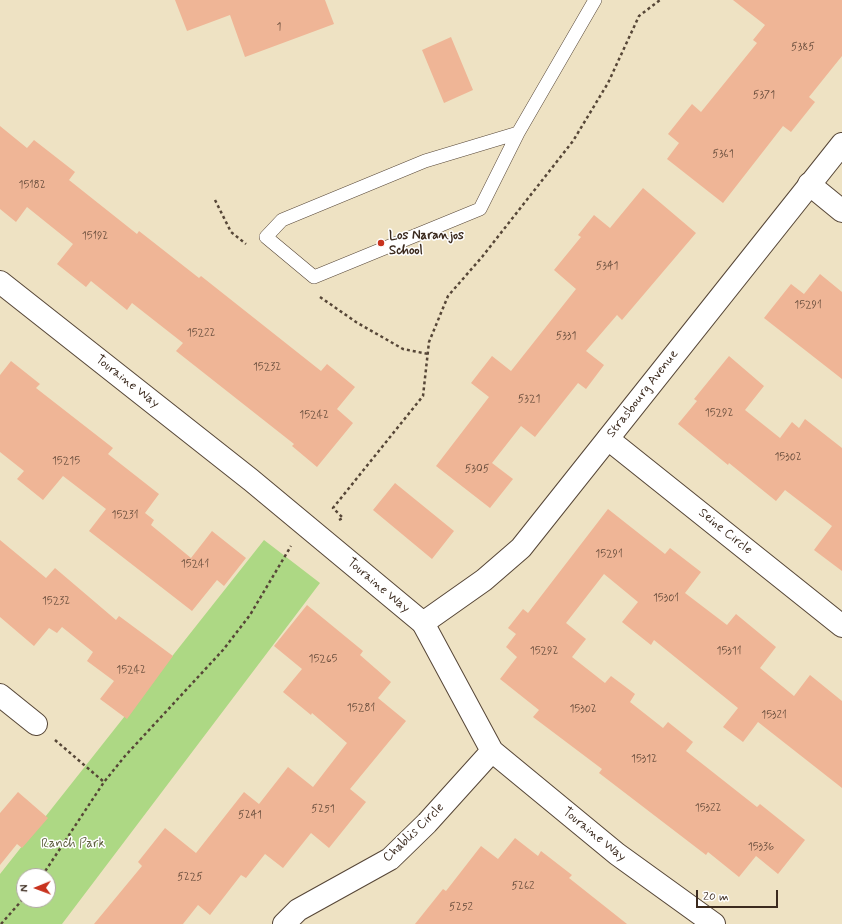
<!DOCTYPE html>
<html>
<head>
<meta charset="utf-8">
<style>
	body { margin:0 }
	#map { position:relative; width:842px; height:924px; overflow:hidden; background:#eee2c3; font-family:Mynerve,sans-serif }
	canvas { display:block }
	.north { position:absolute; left:16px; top:868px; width:40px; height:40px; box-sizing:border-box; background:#fff; border:1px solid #b1aaa5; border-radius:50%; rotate:269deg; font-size:11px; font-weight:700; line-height:16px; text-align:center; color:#3b2a1e }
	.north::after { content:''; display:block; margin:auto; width:14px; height:18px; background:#c8321e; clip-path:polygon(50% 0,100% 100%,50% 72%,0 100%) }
	.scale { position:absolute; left:696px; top:890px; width:82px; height:18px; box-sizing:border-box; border:2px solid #3b2a1e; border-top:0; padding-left:5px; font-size:12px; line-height:14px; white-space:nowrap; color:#3b2a1e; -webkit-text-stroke:3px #fff; paint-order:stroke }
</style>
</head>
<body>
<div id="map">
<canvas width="842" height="924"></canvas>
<div class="north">N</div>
<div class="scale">20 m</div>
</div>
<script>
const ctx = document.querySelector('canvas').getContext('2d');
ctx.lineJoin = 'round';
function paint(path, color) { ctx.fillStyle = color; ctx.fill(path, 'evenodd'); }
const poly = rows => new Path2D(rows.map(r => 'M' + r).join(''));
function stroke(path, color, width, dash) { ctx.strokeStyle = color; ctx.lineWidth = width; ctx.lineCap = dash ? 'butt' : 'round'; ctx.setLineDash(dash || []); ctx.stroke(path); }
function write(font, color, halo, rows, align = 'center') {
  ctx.font = font + ' Mynerve,sans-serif'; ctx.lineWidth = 3; ctx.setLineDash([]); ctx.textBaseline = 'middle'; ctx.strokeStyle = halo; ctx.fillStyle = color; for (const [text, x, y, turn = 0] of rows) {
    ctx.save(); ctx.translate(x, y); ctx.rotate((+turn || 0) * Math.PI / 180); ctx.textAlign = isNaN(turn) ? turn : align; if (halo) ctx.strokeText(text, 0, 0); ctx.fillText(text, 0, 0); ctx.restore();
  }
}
const green = poly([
	[264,540,320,583,62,924,0,924,0,874],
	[24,876,48,876,48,900,24,900]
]);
const building = poly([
	[175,0,325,0,334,24,245,57,230,15,187,31],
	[733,0,842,0,842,56,809,97,815,102,791,132,783,126,723,203,667,159,679,143,668,134,692,104,701,112,757,43,753,40,765,25],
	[451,37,473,90,444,103,422,50],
	[0,126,27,148,34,140,75,172,69,180,137,234,139,231,199,278,201,276,321,371,327,364,355,387,337,409,353,423,317,467,292,446,294,444,176,351,183,343,132,303,127,310,91,281,86,287,57,264,73,244,27,207,16,222,0,209],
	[643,188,696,233,622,320,617,315,586,351,604,365,586,389,578,383,535,437,521,426,492,463,513,479,490,508,436,466,489,397,471,383,492,356,511,371,576,289,554,270,581,237,578,235,594,215,610,228],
	[820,274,842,292,842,379,764,318,791,284,804,294],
	[729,356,764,386,745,410,780,438,792,422,799,428,805,419,842,448,842,571,814,550,832,526,785,490,776,501,729,463,728,465,678,424,697,401,694,399],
	[11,361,40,384,36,388,113,448,108,454,159,494,145,513,154,520,151,525,191,558,212,531,246,558,224,586,217,580,192,611,89,531,106,509,63,476,43,500,17,479,24,471,0,452,0,375],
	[395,483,454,531,432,559,373,510],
	[608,509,665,554,670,548,701,572,685,593,727,625,736,614,776,647,760,668,794,696,810,675,842,701,842,788,758,722,743,742,723,727,738,708,654,640,651,645,622,622,638,602,604,574,566,623,586,639,572,657,605,683,611,676,635,694,630,702,663,728,668,722,693,742,686,751,757,807,760,804,805,840,778,874,756,856,739,877,708,852,706,855,599,773,602,769,533,717,539,710,500,679,517,657,506,647,516,634,508,628,523,609,528,613],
	[0,540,46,578,55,568,116,620,119,616,173,656,127,719,100,699,114,681,87,661,93,652,62,627,57,633,49,628,34,646,0,617],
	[307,605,363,651,360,655,391,682,378,698,406,721,350,789,366,802,329,848,311,833,283,868,265,854,246,878,241,875,210,915,198,905,183,924,94,924,142,866,138,862,165,828,196,853,244,792,259,804,288,767,313,787,347,743,312,713,311,715,283,692,302,669,274,646],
	[18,792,48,818,22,848,17,844,0,865,0,813],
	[515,838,538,856,541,851,572,875,569,878,627,924,415,924,443,889,446,891,481,846,498,859]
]);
const path = poly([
	[215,200,231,232,246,244],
	[320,297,356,322,403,349,428,354],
	[339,520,343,518,333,508,423,396,429,342,448,296,482,257,573,141,608,83,639,16,660,0],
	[55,740,104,782],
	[42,876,104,782,125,756,223,650,250,615,291,546],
	[1,924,24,898]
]);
const service = poly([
	[518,133,425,161,282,220,266,237,314,277,480,209,518,133,595,0]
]);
const minor = poly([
	[809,184,842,211],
	[608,439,842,626],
	[423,623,492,751,617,854,714,924],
	[0,695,36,724],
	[284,924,298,910,390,859,427,823,492,751]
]);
const tertiary = poly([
	[0,282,251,480,423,623,484,580,521,548,842,144]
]);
const markers = [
	[381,243,4,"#c8321e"]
];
const numberNames = [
	["1",279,28],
	["5385",803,48],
	["5371",764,96],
	["5361",723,155],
	["15182",32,186],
	["15192",95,237],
	["5341",607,267],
	["15291",808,306],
	["15222",201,334],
	["5331",566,337],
	["15232",267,368],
	["5321",529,400],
	["15292",719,414],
	["15242",314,416],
	["15302",788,458],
	["15215",66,462],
	["5305",477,470],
	["15231",125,516],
	["15291",609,555],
	["15241",195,565],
	["15301",666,599],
	["15232",56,602],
	["15292",544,652],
	["15311",729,652],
	["15265",323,660],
	["15242",131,671],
	["15281",361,709],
	["15302",583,710],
	["15321",774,716],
	["15312",644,760],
	["15322",708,809],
	["5251",323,810],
	["5241",250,816],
	["15336",761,848],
	["5225",190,878],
	["5262",523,887],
	["5252",461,908]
];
const poiNames = [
	["Los Naranjos",389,236],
	["School",389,251]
];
const streetNames = [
	["Touraine Way",127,382,38],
	["Strasbourg Avenue",643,394,-52],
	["Seine Circle",725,532,39],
	["Touraine Way",378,586,40],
	["Chablis Circle",414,833,-44],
	["Touraine Way",594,835,39]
];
const parkNames = [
	["Ranch Park",73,844]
];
paint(green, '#add884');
paint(building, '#efb596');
stroke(service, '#564637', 14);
stroke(minor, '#564637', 24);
stroke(tertiary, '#564637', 24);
stroke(path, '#564637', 2.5, [3, 3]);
stroke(service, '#fff', 13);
stroke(minor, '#fff', 22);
stroke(tertiary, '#fff', 22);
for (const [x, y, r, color] of markers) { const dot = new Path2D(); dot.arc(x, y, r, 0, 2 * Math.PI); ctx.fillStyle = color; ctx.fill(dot); stroke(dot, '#fff', 1.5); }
write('11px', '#684d3c', null, numberNames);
write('bold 13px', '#3b2a1e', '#fff', poiNames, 'left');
write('13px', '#3b2a1e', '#fff', streetNames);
write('13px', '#5d5e3d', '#fff', parkNames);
</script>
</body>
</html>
